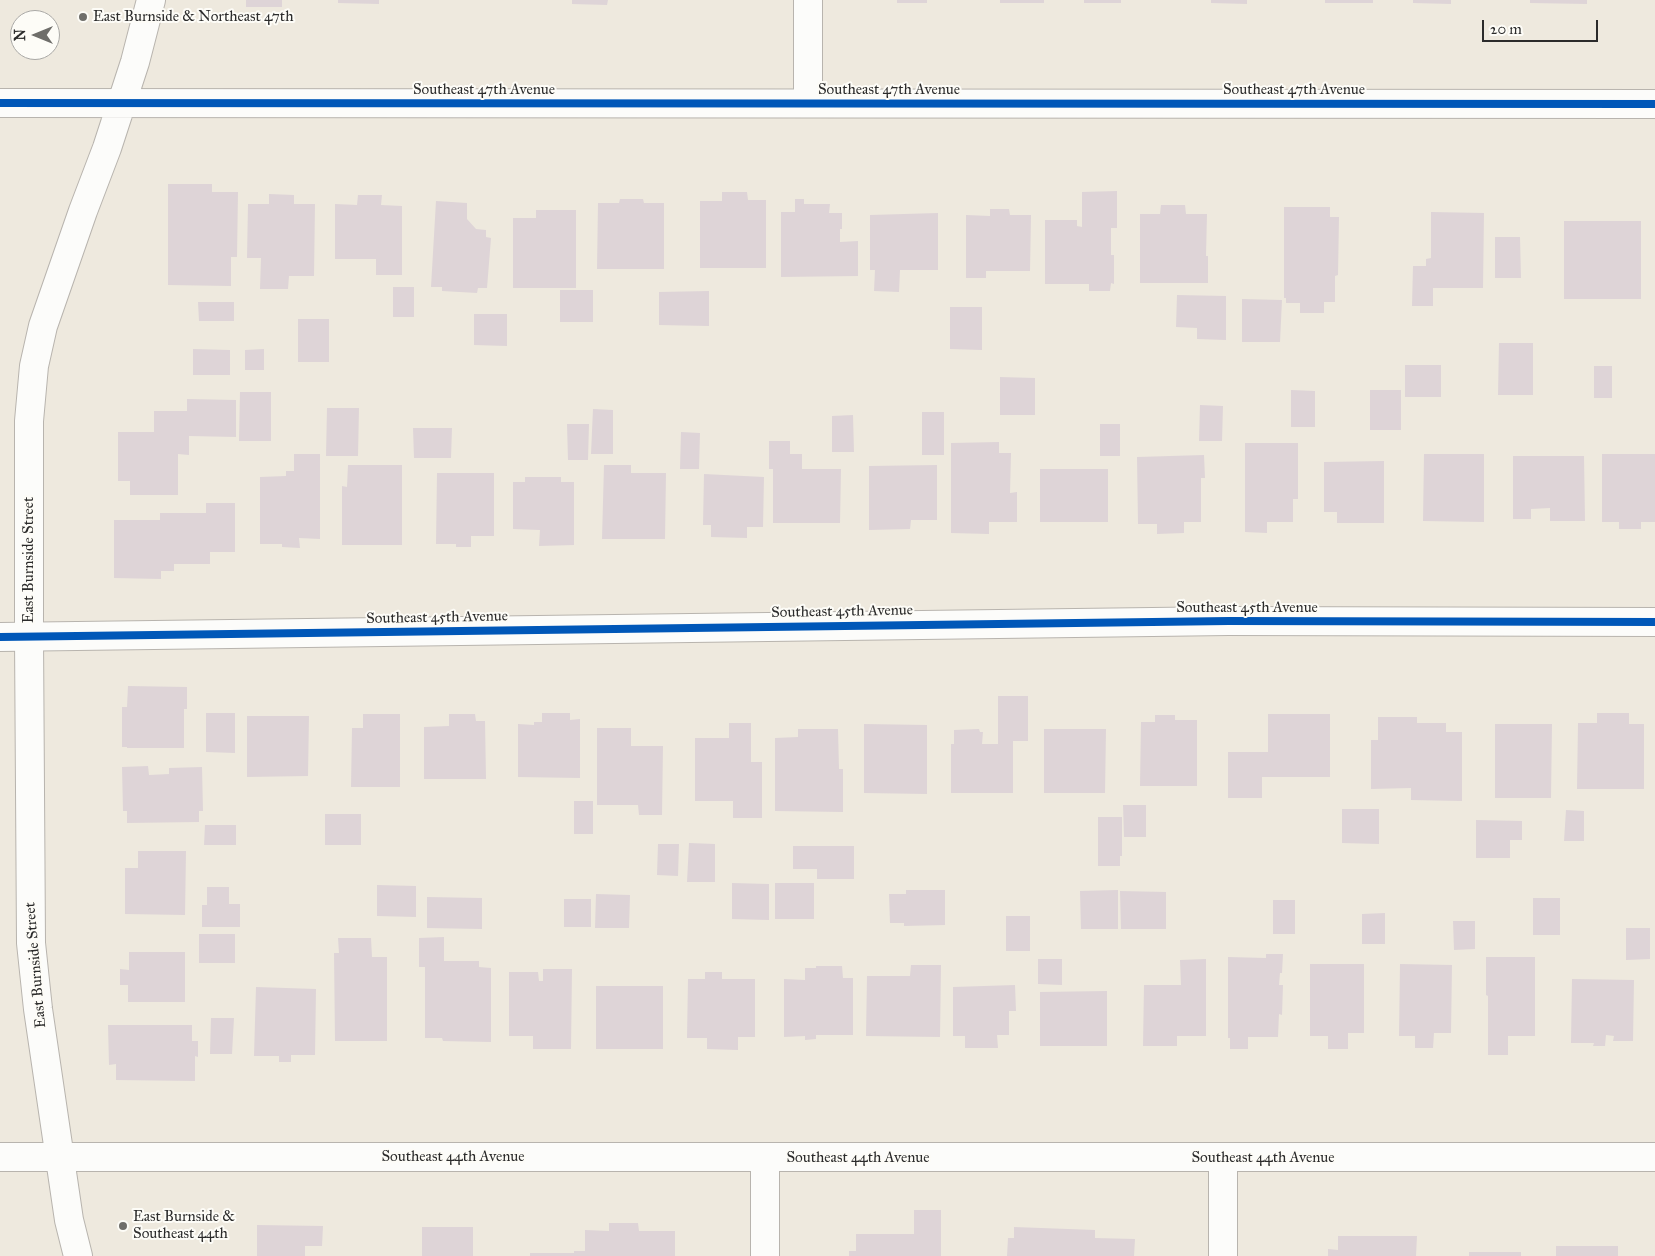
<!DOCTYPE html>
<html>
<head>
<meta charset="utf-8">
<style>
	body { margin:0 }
	#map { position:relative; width:1655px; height:1256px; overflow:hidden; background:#eee9de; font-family:"IM FELL Great Primer",serif }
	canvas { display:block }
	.north { position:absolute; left:10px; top:10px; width:50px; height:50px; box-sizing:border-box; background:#fdfcf7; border:1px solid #a9a8a5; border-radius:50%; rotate:270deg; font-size:14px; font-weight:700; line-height:20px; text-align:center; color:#2b2b2b }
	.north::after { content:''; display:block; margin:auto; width:18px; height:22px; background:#6f6e6a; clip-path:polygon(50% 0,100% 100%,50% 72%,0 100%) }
	.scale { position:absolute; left:1482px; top:20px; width:116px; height:22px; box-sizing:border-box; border:2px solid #2b2b2b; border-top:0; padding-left:6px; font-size:15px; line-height:18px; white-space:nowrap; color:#2b2b2b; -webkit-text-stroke:4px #fdfcf7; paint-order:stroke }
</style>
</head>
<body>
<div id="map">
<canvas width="1655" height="1256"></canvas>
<div class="north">N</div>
<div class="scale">20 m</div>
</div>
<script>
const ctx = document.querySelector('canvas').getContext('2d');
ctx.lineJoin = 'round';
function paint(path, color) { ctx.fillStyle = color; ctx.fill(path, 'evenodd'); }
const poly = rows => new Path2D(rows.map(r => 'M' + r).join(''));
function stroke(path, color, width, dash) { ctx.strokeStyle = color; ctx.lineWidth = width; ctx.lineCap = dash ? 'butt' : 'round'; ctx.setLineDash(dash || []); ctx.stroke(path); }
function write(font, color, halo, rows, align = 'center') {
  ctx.font = font + ' "IM FELL Great Primer",serif'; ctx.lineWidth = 4; ctx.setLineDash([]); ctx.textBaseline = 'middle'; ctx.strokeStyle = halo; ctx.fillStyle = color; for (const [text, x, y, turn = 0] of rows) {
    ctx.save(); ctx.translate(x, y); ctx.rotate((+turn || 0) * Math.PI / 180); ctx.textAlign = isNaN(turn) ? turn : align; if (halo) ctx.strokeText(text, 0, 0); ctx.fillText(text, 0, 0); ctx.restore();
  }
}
const building = poly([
	[246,0,282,0,282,7,246,7],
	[338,0,379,0,379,4,338,3],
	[572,0,608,0,607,5,572,4],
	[897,0,927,0,927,3,897,3],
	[1000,0,1044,0,1044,3,1000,3],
	[1084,0,1121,0,1121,3,1084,3],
	[1211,0,1247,0,1247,4,1211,3],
	[1325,0,1373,0,1373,3,1325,3],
	[1413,0,1451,0,1451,4,1413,3],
	[1530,0,1587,0,1587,4,1530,3],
	[168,184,212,184,212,192,238,192,237,257,231,257,231,286,168,285],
	[1117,191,1117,228,1111,228,1111,255,1114,255,1114,284,1111,283,1110,291,1089,291,1089,284,1045,284,1045,220,1077,220,1077,226,1082,227,1082,192],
	[722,192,747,192,748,200,766,200,766,268,700,268,700,201,722,201],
	[269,194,294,195,294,204,315,204,314,276,289,276,288,289,260,289,261,258,247,258,248,204,269,204],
	[358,195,382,195,381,205,402,206,402,275,376,275,376,259,335,259,335,204,357,205],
	[620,199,643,199,644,203,664,203,664,269,597,269,598,203,619,203],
	[795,199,804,199,804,204,830,204,829,213,842,213,842,229,840,229,840,242,858,241,858,276,781,277,781,212,795,212],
	[436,201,467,203,467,219,476,229,486,230,486,237,491,238,487,288,478,288,477,293,442,291,442,287,431,287],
	[1161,205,1185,205,1186,214,1207,214,1206,256,1208,256,1208,283,1140,283,1140,214,1160,214],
	[1284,207,1330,207,1330,217,1339,217,1338,275,1335,276,1335,302,1324,302,1324,313,1300,313,1300,303,1286,303,1286,298,1284,298],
	[990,209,1009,209,1010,215,1031,215,1030,271,986,271,986,278,966,278,966,215,990,216],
	[536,210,576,210,576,288,513,288,513,218,536,218],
	[1431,212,1484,213,1483,288,1433,288,1433,306,1412,306,1413,266,1426,266,1426,259,1431,258],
	[938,213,938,270,900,270,899,292,874,291,875,270,870,270,870,215],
	[1564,221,1641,221,1641,299,1564,299],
	[1495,237,1520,237,1521,278,1495,278],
	[393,287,414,287,414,317,393,317],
	[560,290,593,290,593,322,560,322],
	[709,291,709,326,659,325,659,292],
	[1177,295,1226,296,1226,340,1197,339,1197,328,1176,327],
	[1242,299,1282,300,1280,342,1242,342],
	[198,302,234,302,234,321,199,321],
	[950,307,982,307,982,350,950,349],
	[474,314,507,314,507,346,474,345],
	[298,319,329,319,329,362,298,362],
	[1499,343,1533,343,1533,395,1498,395],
	[193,349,230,350,230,375,193,375],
	[264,349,264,370,245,370,245,350],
	[1405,365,1441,365,1441,397,1405,397],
	[1594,366,1612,366,1612,398,1594,398],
	[1000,377,1035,378,1035,415,1000,415],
	[1291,390,1315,391,1315,427,1291,427],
	[1370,390,1401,390,1401,430,1370,430],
	[240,392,271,392,271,441,239,441],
	[187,399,236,400,236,437,189,436,189,455,178,454,178,495,130,495,130,481,118,481,118,432,154,432,154,411,187,411],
	[1200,405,1223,406,1222,441,1199,441],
	[327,408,359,408,358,456,326,456],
	[593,409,613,410,613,454,591,454],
	[922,412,944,412,944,455,922,455],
	[853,415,854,452,832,452,832,416],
	[567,424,589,424,588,460,568,460],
	[1100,424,1120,424,1120,456,1100,456],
	[413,428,452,428,451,458,414,458],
	[681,432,700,433,699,469,680,469],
	[769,441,790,441,790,454,802,454,802,469,841,469,840,523,773,523,773,469,769,469],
	[999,442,999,453,1011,453,1010,493,1017,492,1017,522,989,522,989,534,951,533,951,443],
	[1245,443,1298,443,1298,499,1293,499,1293,522,1267,522,1267,533,1245,532],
	[294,454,320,454,320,539,299,538,300,548,282,547,282,544,260,544,260,477,286,476,286,471,294,471],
	[1424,454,1484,454,1484,522,1423,521],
	[1602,454,1655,454,1655,522,1641,522,1641,529,1619,529,1619,522,1602,522],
	[1204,455,1205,478,1201,478,1201,522,1184,522,1184,533,1157,534,1157,524,1138,524,1137,457],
	[1513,456,1584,456,1585,521,1550,521,1550,508,1531,509,1531,519,1513,519],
	[1384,461,1384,523,1337,523,1337,512,1324,512,1324,462],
	[348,465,402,465,402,545,342,545,342,486,347,487],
	[604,465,631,465,631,473,666,473,665,539,602,539],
	[937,465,937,520,911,520,910,529,869,530,869,466],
	[1040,469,1108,469,1108,522,1040,522],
	[437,473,494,473,494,536,471,536,471,547,456,547,456,544,436,544],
	[704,474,764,477,763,527,747,527,747,538,711,537,711,525,703,525],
	[525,477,561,477,561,482,574,482,574,545,539,546,540,530,513,529,513,482,525,482],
	[206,503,235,503,235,552,210,552,210,564,174,564,174,571,161,571,161,579,114,578,114,520,160,520,160,513,206,513],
	[128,686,187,687,187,709,184,709,184,748,127,748,127,747,122,747,122,707,127,707],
	[998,696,1028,696,1028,741,1013,741,1013,793,951,793,951,744,954,744,954,730,979,729,980,732,983,732,982,744,998,744],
	[206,713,235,713,235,753,206,752],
	[542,713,570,713,570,720,580,719,580,778,518,777,518,724,534,725,534,722,542,722],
	[1597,713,1629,713,1629,724,1644,724,1644,789,1577,789,1578,723,1597,723],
	[363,714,400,714,400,787,351,787,352,728,363,728],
	[449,714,475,714,476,721,485,721,486,779,424,779,424,727,449,726],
	[1268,714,1330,714,1330,777,1262,777,1262,798,1228,798,1228,752,1268,752],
	[1155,715,1175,715,1175,720,1197,720,1197,786,1140,786,1141,722,1155,722],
	[247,716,309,716,308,776,247,777],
	[1378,717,1417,717,1417,723,1446,723,1446,732,1462,732,1462,801,1411,800,1411,788,1371,789,1371,740,1378,740],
	[729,723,751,723,751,762,762,762,762,818,733,818,733,801,695,801,695,738,729,738],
	[864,724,927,725,927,794,864,793],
	[1495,724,1552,724,1551,798,1495,798],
	[597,728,631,728,631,746,663,746,662,815,639,815,638,805,597,805],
	[798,729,838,729,839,769,843,769,843,812,775,811,775,738,798,737],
	[1044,729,1106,729,1105,793,1044,793],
	[148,766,149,775,169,774,169,768,202,767,203,811,199,811,199,822,127,823,127,811,123,811,122,767],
	[574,801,593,801,593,834,574,834],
	[1123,805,1146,805,1146,837,1124,837],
	[1342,809,1379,809,1379,844,1342,843],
	[1566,810,1584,811,1584,841,1564,841],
	[325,814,361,814,361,845,325,845],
	[1098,817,1122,817,1122,856,1120,856,1120,866,1098,866],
	[1476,820,1522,821,1522,840,1510,840,1510,858,1476,858],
	[205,825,236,825,236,845,204,845],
	[689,843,715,844,715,882,687,882],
	[658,844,679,844,678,876,657,875],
	[793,846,854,846,854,879,817,879,817,869,793,869],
	[138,851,186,851,185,915,125,914,125,868,138,868],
	[732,883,769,884,769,920,732,919],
	[775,883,814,883,814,919,775,919],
	[377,885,416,886,416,917,377,916],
	[207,887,229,887,229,904,240,904,240,927,202,927,202,905,207,905],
	[906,890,945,890,945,925,904,926,904,923,890,923,889,894,906,894],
	[1118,890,1118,929,1081,929,1080,891],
	[1120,891,1166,892,1166,929,1121,929],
	[596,894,630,895,629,928,595,928],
	[427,897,482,898,482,929,427,928],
	[1533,898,1560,898,1560,935,1533,935],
	[564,899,591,899,591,927,564,927],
	[1273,900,1295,900,1295,934,1273,934],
	[1385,913,1385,944,1362,944,1362,914],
	[1006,916,1030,916,1030,951,1006,951],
	[1453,921,1475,921,1475,949,1454,950],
	[1626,928,1650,928,1650,959,1626,960],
	[199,934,235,934,235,963,199,963],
	[444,937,444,961,479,961,479,967,491,968,491,1042,443,1041,442,1038,425,1038,425,967,419,967,419,938],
	[338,938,371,938,372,957,387,957,387,1041,335,1041,334,953,339,953],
	[129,952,185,952,185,1002,128,1002,128,985,120,985,120,969,129,970],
	[1266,954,1283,954,1282,973,1280,973,1279,985,1283,985,1282,1015,1279,1014,1278,1037,1248,1037,1248,1049,1230,1049,1230,1038,1228,1038,1228,957,1266,958],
	[1486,957,1535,957,1535,1036,1508,1036,1508,1055,1488,1055,1488,996,1486,995],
	[1038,959,1062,959,1062,985,1038,984],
	[1206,959,1206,1036,1177,1036,1177,1046,1143,1046,1144,985,1181,985,1180,960],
	[1310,964,1364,964,1364,1033,1348,1033,1348,1049,1328,1049,1328,1036,1310,1036],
	[1400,964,1452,965,1451,1033,1434,1033,1433,1048,1415,1048,1415,1036,1399,1036],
	[911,965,941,965,940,1037,866,1036,867,976,910,976],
	[816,966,842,966,843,978,853,978,853,1035,816,1035,816,1039,805,1040,805,1036,784,1037,784,979,805,980,805,968,816,968],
	[543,969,572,969,571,1049,533,1049,533,1036,509,1036,509,972,538,972,539,981,543,981],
	[705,972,722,972,722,979,755,979,755,1037,738,1037,738,1050,707,1049,707,1038,687,1038,688,979,705,979],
	[1572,979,1634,980,1633,1041,1613,1041,1614,1036,1606,1035,1605,1046,1593,1046,1594,1043,1571,1043],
	[1015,985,1016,1011,1009,1011,1009,1035,997,1035,998,1048,965,1048,965,1036,953,1036,953,987],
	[596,986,663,986,663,1049,596,1049],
	[256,987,316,989,315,1055,291,1055,291,1062,279,1062,279,1056,254,1056],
	[1107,991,1107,1046,1040,1046,1040,992],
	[211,1018,234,1018,232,1054,210,1054],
	[108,1025,192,1025,192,1041,198,1041,198,1057,195,1056,195,1081,116,1080,116,1064,109,1065],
	[914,1210,941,1210,941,1256,849,1256,849,1251,856,1251,856,1234,914,1234],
	[609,1223,638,1223,639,1231,675,1231,675,1256,530,1256,530,1253,574,1253,574,1251,585,1251,585,1230,609,1231],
	[257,1225,323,1226,322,1246,305,1246,305,1256,257,1256],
	[422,1227,473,1227,473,1256,422,1256],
	[1014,1227,1095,1230,1095,1238,1135,1239,1134,1256,1007,1256,1008,1238,1014,1238],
	[1338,1236,1417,1236,1416,1256,1328,1256,1328,1249,1338,1250],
	[1556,1246,1618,1246,1618,1256,1556,1256],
	[1469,1252,1521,1252,1521,1256,1469,1256]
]);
const street = poly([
	[808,0,808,103],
	[0,637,1229,621,1655,622],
	[0,1157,1655,1157],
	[765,1158,765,1256],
	[1223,1158,1223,1256]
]);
const secondary = poly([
	[0,103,1655,104],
	[78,1256,69,1220,38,1009,31,943,29,637,29,421,34,366,43,326,83,211,107,148,135,62,151,0]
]);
const cycleway = poly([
	[0,103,1655,104],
	[0,637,1229,621,1655,622]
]);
const markers = [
	[83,17,5,"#6f6e6a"],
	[123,1226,5,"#6f6e6a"]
];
const poiNames = [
	["East Burnside & Northeast 47th",93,17],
	["East Burnside &",133,1217],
	["Southeast 44th",133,1234]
];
const streetNames = [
	["Southeast 47th Avenue",484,90],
	["Southeast 47th Avenue",889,90],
	["Southeast 47th Avenue",1294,90],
	["East Burnside Street",29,560,-90],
	["Southeast 45th Avenue",1247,608],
	["Southeast 45th Avenue",842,612,-1],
	["Southeast 45th Avenue",437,618,-1],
	["East Burnside Street",36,965,-95],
	["Southeast 44th Avenue",453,1157],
	["Southeast 44th Avenue",858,1158],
	["Southeast 44th Avenue",1263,1158]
];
paint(building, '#ded4d7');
stroke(street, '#b8b4ae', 30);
stroke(secondary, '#b8b4ae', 30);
stroke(street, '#fcfcfa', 28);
stroke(secondary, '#fcfcfa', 28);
stroke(cycleway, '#0057b8', 8);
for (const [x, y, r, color] of markers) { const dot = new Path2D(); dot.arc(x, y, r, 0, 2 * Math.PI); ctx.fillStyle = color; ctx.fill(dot); stroke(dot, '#fdfcf7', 2); }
write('15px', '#2b2b2b', '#fdfcf7', poiNames, 'left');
write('15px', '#2b2b2b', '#fdfcf7', streetNames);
</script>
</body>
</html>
